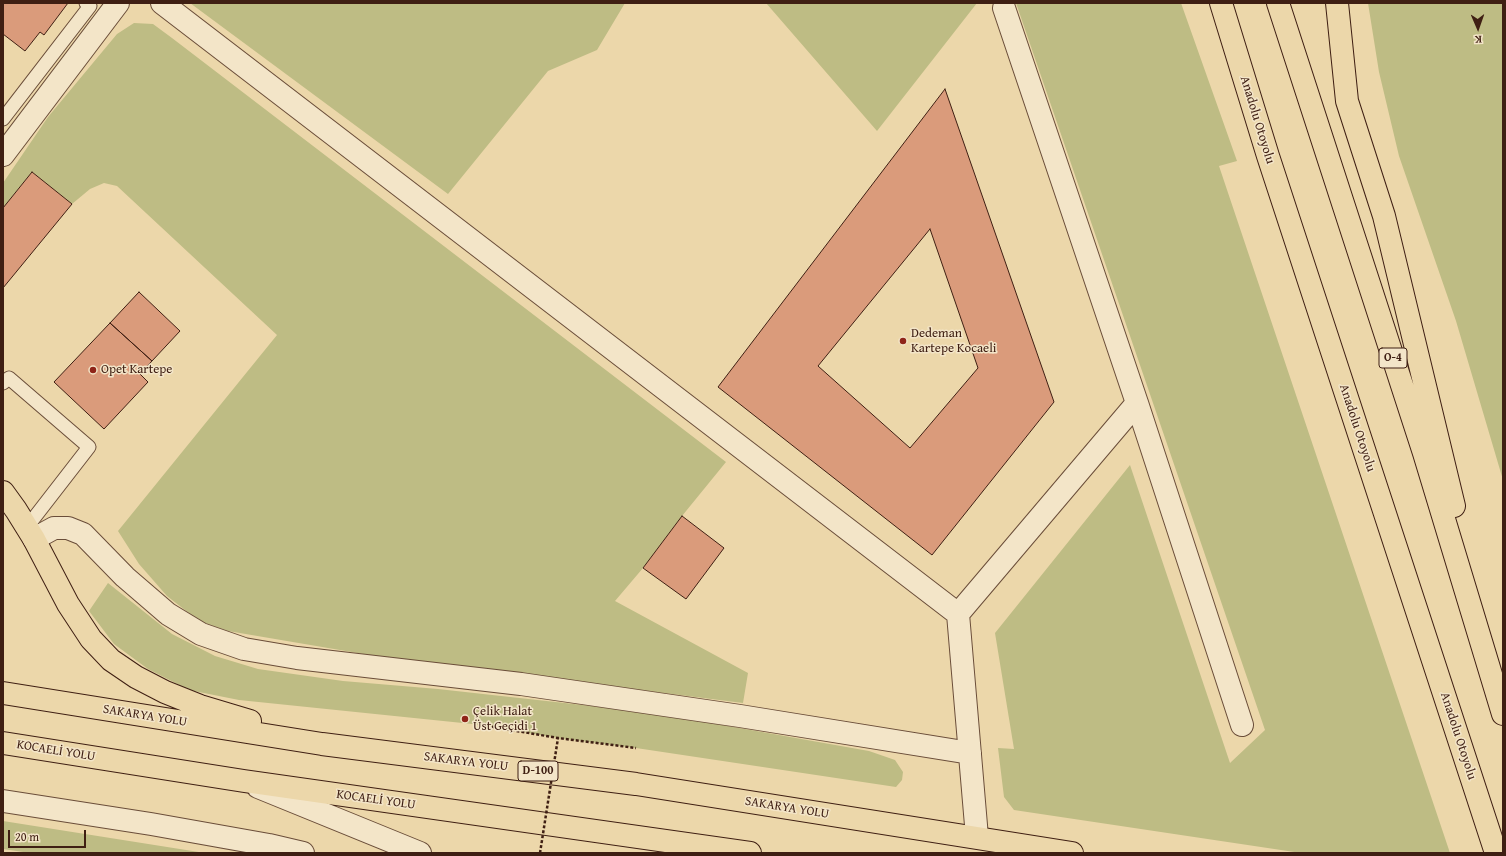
<!DOCTYPE html>
<html>
<head>
<meta charset="utf-8">
<style>
	body { margin:0 }
	#map { position:relative; width:1506px; height:856px; overflow:hidden; background:#ecd7aa; font-family:"Gentium Book Plus",serif }
	canvas { display:block }
	.frame { position:absolute; inset:0; border:4px solid #3f1f13; pointer-events:none }
	.north { position:absolute; left:1458px; top:8px; width:40px; height:40px; -webkit-text-stroke:3px #f3e5c8; paint-order:stroke; rotate:178deg; font-size:11px; font-weight:700; line-height:16px; text-align:center; color:#3f1f13 }
	.north::after { content:''; display:block; margin:auto; width:14px; height:18px; background:#3f1f13; clip-path:polygon(50% 0,100% 100%,50% 72%,0 100%) }
	.scale { position:absolute; left:8px; top:830px; width:78px; height:18px; box-sizing:border-box; border:2px solid #3f1f13; border-top:0; padding-left:5px; font-size:12px; line-height:14px; white-space:nowrap; color:#3f1f13; -webkit-text-stroke:3px #f3e5c8; paint-order:stroke }
</style>
</head>
<body>
<div id="map">
<canvas width="1506" height="856"></canvas>
<div class="frame"></div>
<div class="north">K</div>
<div class="scale">20 m</div>
</div>
<script>
const ctx = document.querySelector('canvas').getContext('2d');
ctx.lineJoin = 'round';
function paint(path, color) { ctx.fillStyle = color; ctx.fill(path, 'evenodd'); }
const poly = rows => new Path2D(rows.map(r => 'M' + r).join(''));
function stroke(path, color, width, dash) { ctx.strokeStyle = color; ctx.lineWidth = width; ctx.lineCap = dash ? 'butt' : 'round'; ctx.setLineDash(dash || []); ctx.stroke(path); }
function write(font, color, halo, rows, align = 'center') {
  ctx.font = font + ' "Gentium Book Plus",serif'; ctx.lineWidth = 3; ctx.setLineDash([]); ctx.textBaseline = 'middle'; ctx.strokeStyle = halo; ctx.fillStyle = color; for (const [text, x, y, turn = 0] of rows) {
    ctx.save(); ctx.translate(x, y); ctx.rotate((+turn || 0) * Math.PI / 180); ctx.textAlign = isNaN(turn) ? turn : align; if (halo) ctx.strokeText(text, 0, 0); ctx.fillText(text, 0, 0); ctx.restore();
  }
}
const green = poly([
	[190,3,625,3,597,50,548,71,448,194],
	[766,3,977,3,877,131],
	[1016,3,1181,3,1237,161,1219,166,1450,853,1301,853,1014,810,1004,797,998,748,1014,749,995,633,1130,465,1230,763,1265,730],
	[1368,3,1503,3,1503,480,1456,321,1399,156,1379,72],
	[134,23,153,24,172,38,726,462,682,516,643,568,615,601,748,673,743,703,387,658,228,631,199,621,167,596,139,564,118,531,277,335,117,186,104,183,90,189,72,204,32,172,3,208,3,183,48,117,117,34],
	[108,583,172,634,215,656,258,669,343,681,438,689,655,713,869,751,895,760,903,772,902,780,896,787,636,748,558,738,482,725,239,700,189,690,148,669,114,644,89,611],
	[3,821,205,853,30,853,3,849]
]);
const building = poly([
	[3,3,68,3,44,35,40,32,25,51,3,34,3,3],
	[945,89,1054,402,932,555,718,387,945,89],
	[930,229,978,368,910,448,818,366,930,229],
	[32,172,72,204,3,288,3,208,32,172],
	[139,292,180,331,152,361,110,323,139,292],
	[110,323,152,361,140,374,148,382,104,429,54,382,110,323],
	[682,516,724,548,686,599,643,568,682,516]
]);
const path = poly([
	[482,725,558,738,636,748]
]);
const service = poly([
	[3,119,90,6,86,3],
	[3,383,9,378,89,447,27,527]
]);
const minor = poly([
	[162,3,958,614,977,837],
	[3,155,118,3],
	[1137,403,1242,725],
	[34,539,54,528,68,528,83,534,125,577,168,614,201,634,244,649,297,658,521,684,740,716,970,753],
	[958,614,1137,403,1004,8],
	[3,801,151,824,269,845,303,853]
]);
const tertiary = poly([
	[258,787,420,853]
]);
const trunk = poly([
	[3,492,16,510,34,539,68,604,91,639,111,660,136,677,165,692,200,706,250,721],
	[3,693,322,744,636,784,1072,853],
	[3,743,244,781,750,853]
]);
const motorway = poly([
	[1221,3,1268,156,1496,853],
	[1278,3,1424,453,1503,714],
	[1337,3,1347,101,1384,216,1454,506]
]);
const pathBridge = poly([
	[540,853,558,738]
]);
const markers = [
	[903,341,4,"#8f2418"],
	[93,370,4,"#8f2418"],
	[465,719,4,"#8f2418"]
];
const shields = [
	[1393,358,28],
	[538,771,40]
];
const shieldNames = [
	["O-4",1393,358],
	["D-100",538,771]
];
const streetNames = [
	["Anadolu Otoyolu",1257,120,73],
	["Anadolu Otoyolu",1357,428,72],
	["SAKARYA YOLU",145,716,9],
	["Anadolu Otoyolu",1458,736,72],
	["KOCAELİ YOLU",56,751,9],
	["SAKARYA YOLU",466,762,7],
	["KOCAELİ YOLU",376,800,8],
	["SAKARYA YOLU",787,808,9]
];
const poiNames = [
	["Dedeman",911,334],
	["Kartepe Kocaeli",911,349],
	["Opet Kartepe",101,370],
	["Çelik Halat",473,712],
	["Üst Geçidi 1",473,727]
];
paint(green, '#bebc84');
paint(building, '#da9b7b');
stroke(building, '#3f1f13', 1);
stroke(service, '#6a4d39', 15);
stroke(minor, '#6a4d39', 24);
stroke(tertiary, '#6a4d39', 24);
stroke(trunk, '#3f1f13', 24);
stroke(motorway, '#3f1f13', 24);
stroke(path, '#3f1f13', 2.5, [3, 2]);
stroke(service, '#f3e5c8', 13);
stroke(minor, '#f3e5c8', 22);
stroke(tertiary, '#f3e5c8', 22);
stroke(trunk, '#ecd7aa', 22);
stroke(motorway, '#ecd7aa', 22);
stroke(pathBridge, '#3f1f13', 2.5, [3, 2]);
for (const [x, y, r, color] of markers) { const dot = new Path2D(); dot.arc(x, y, r, 0, 2 * Math.PI); ctx.fillStyle = color; ctx.fill(dot); stroke(dot, '#f3e5c8', 1.5); }
for (const [x, y, w] of shields) { const box = new Path2D(); box.roundRect(x - w / 2, y - 10, w, 20, 3); ctx.fillStyle = '#f3e5c8'; ctx.fill(box); stroke(box, '#3f1f13', 1); }
write('bold 12px', '#3f1f13', null, shieldNames);
write('13px', '#3f1f13', '#f3e5c8', streetNames);
write('13px', '#3f1f13', '#f3e5c8', poiNames, 'left');
</script>
</body>
</html>
